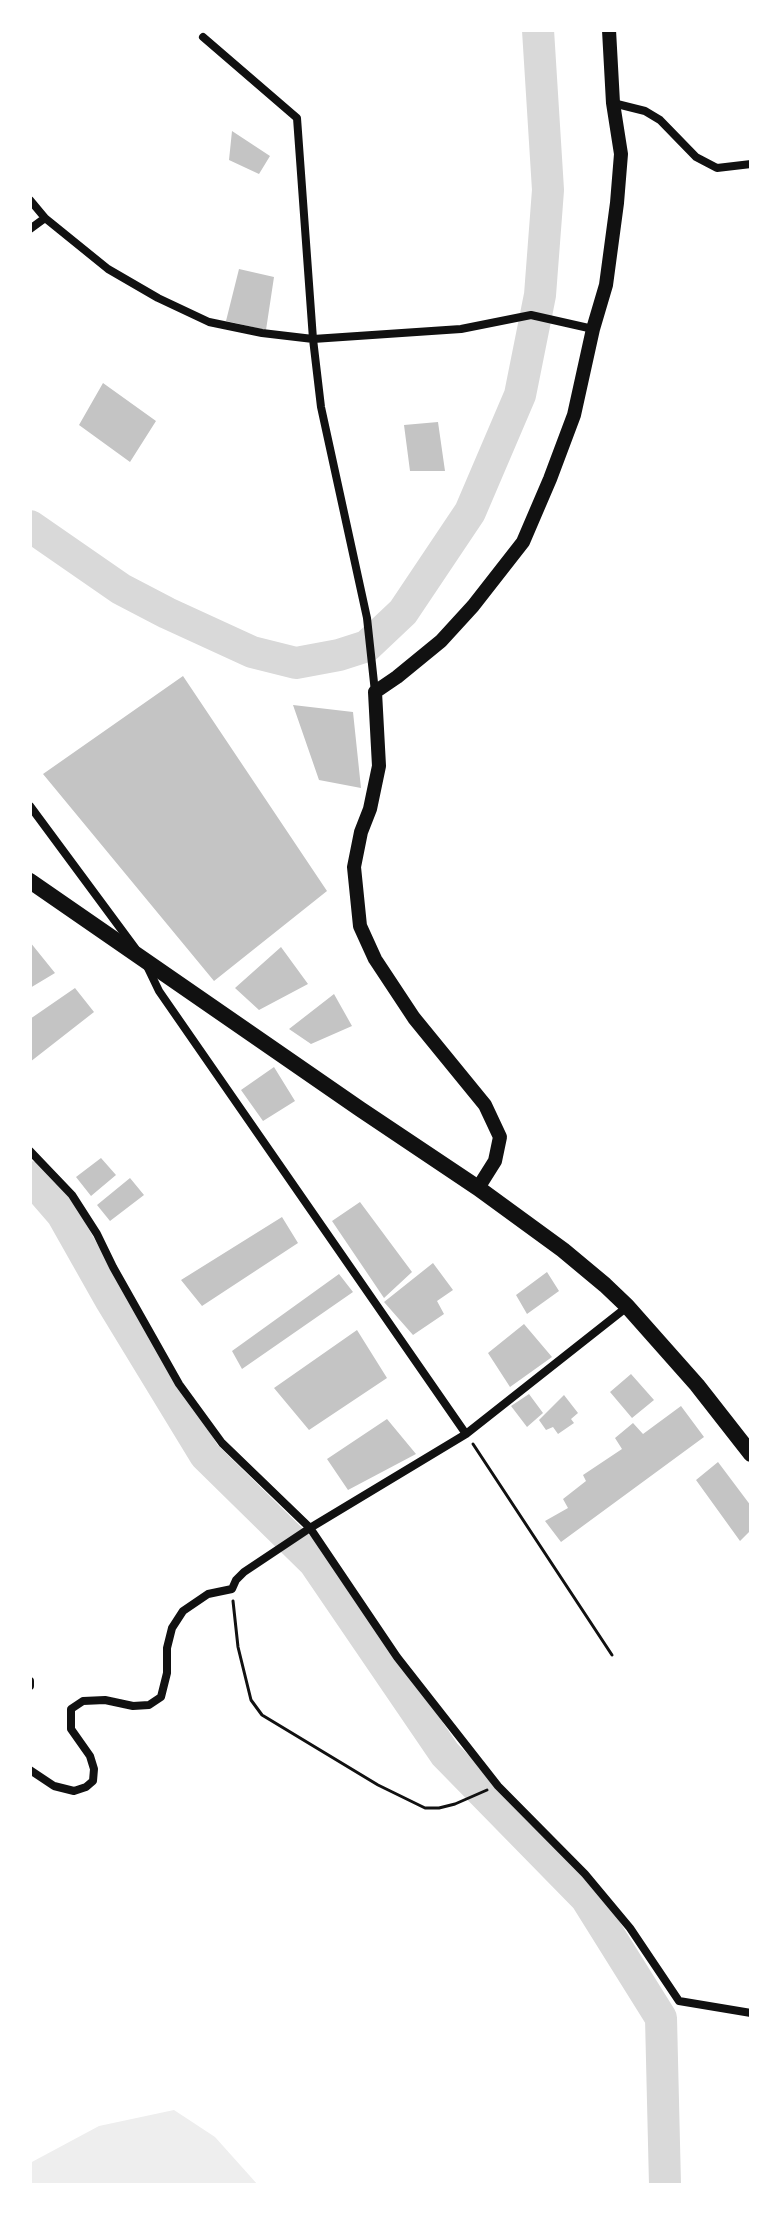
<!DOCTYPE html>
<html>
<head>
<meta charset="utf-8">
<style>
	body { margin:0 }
	#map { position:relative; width:781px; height:2215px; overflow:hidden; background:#fff; font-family:"Exo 2",sans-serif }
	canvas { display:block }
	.frame { position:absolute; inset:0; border:32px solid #fff; pointer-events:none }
</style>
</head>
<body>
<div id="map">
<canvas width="781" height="2215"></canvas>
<div class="frame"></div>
</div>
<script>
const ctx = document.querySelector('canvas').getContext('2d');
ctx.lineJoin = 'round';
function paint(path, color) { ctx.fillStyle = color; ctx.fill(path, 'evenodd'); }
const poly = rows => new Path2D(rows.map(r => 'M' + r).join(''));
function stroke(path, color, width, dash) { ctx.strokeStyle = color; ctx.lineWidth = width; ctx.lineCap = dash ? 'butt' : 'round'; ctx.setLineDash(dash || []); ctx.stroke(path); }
const green = poly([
	[174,2110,215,2137,258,2185,30,2185,30,2163,99,2126]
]);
const river = poly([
	[30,526,121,589,167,613,252,652,296,663,339,655,367,646,403,612,470,512,520,395,540,295,548,190,538,30],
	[30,1177,62,1214,110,1299,205,1455,314,1562,445,1754,586,1898,661,2018,665,2185]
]);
const building = poly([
	[232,131,270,156,259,174,229,160],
	[239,269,274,277,266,330,226,321],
	[103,383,156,421,130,462,79,425],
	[438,422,445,471,410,471,404,425],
	[183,676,327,891,214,981,43,774],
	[293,705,353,712,361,788,319,780],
	[30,942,55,973,30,988],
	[281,947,308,984,259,1010,235,988],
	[75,988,94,1012,30,1062,30,1019],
	[334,994,352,1026,311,1044,289,1029],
	[274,1067,295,1101,263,1121,241,1090],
	[101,1158,116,1175,91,1196,76,1177],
	[130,1178,144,1195,110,1221,97,1205],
	[360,1202,412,1272,384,1298,332,1221],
	[282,1217,298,1243,202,1306,181,1280],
	[433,1263,453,1290,437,1301,444,1314,413,1335,384,1302],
	[547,1272,559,1291,527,1314,516,1295],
	[339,1274,353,1292,242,1369,232,1351],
	[524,1324,552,1357,510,1387,488,1353],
	[357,1330,387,1378,309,1430,274,1388],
	[631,1374,654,1400,632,1418,610,1392],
	[529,1394,543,1413,527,1427,511,1406],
	[564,1395,578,1413,571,1419,574,1423,558,1434,553,1427,546,1430,539,1420],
	[681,1406,704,1437,561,1542,545,1521,568,1508,563,1499,586,1481,583,1475,622,1449,615,1438,633,1423,643,1434],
	[387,1419,416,1454,348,1490,327,1459],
	[718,1462,751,1506,751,1530,740,1541,696,1480]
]);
const path = poly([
	[473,1444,612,1655],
	[233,1601,238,1647,251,1700,262,1715,378,1785,425,1808,439,1808,455,1804,487,1790]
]);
const minor = poly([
	[203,37,297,118,313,339,461,329,531,315,593,329],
	[613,103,645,111,660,120,696,157,717,168,751,164],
	[30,200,45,218,108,269,158,298,209,322,262,333,313,339,321,407,367,618,375,692],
	[30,229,45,218],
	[30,806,135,948],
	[147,966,159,991,466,1434],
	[30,1151,72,1195,97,1234,113,1267,179,1384,222,1443,310,1528,397,1657,498,1786,585,1874,630,1928,679,2001,751,2013],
	[30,1681,30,1686],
	[30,1770,54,1786,74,1791,86,1787,93,1781,94,1769,90,1756,71,1729,71,1709,83,1701,105,1700,133,1706,149,1705,161,1697,167,1673,167,1648,172,1628,183,1611,208,1594,232,1589,236,1580,244,1572,310,1528,466,1434,627,1307]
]);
const primary = poly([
	[478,1188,495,1161,500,1137,485,1105,414,1018,375,959,360,926,354,867,361,832,370,809,379,766,375,692,397,677,441,641,473,606,523,542,550,479,574,415,593,329,606,285,617,203,621,154,613,103,609,30]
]);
const trunk = poly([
	[30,881,360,1109,478,1188,563,1250,605,1285,627,1306,697,1385,751,1454]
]);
paint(green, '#eee');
stroke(river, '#d9d9d9', 32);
paint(building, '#c4c4c4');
stroke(path, '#111', 3);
stroke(minor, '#111', 8);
stroke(primary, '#111', 14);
stroke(trunk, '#111', 16);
</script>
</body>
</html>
